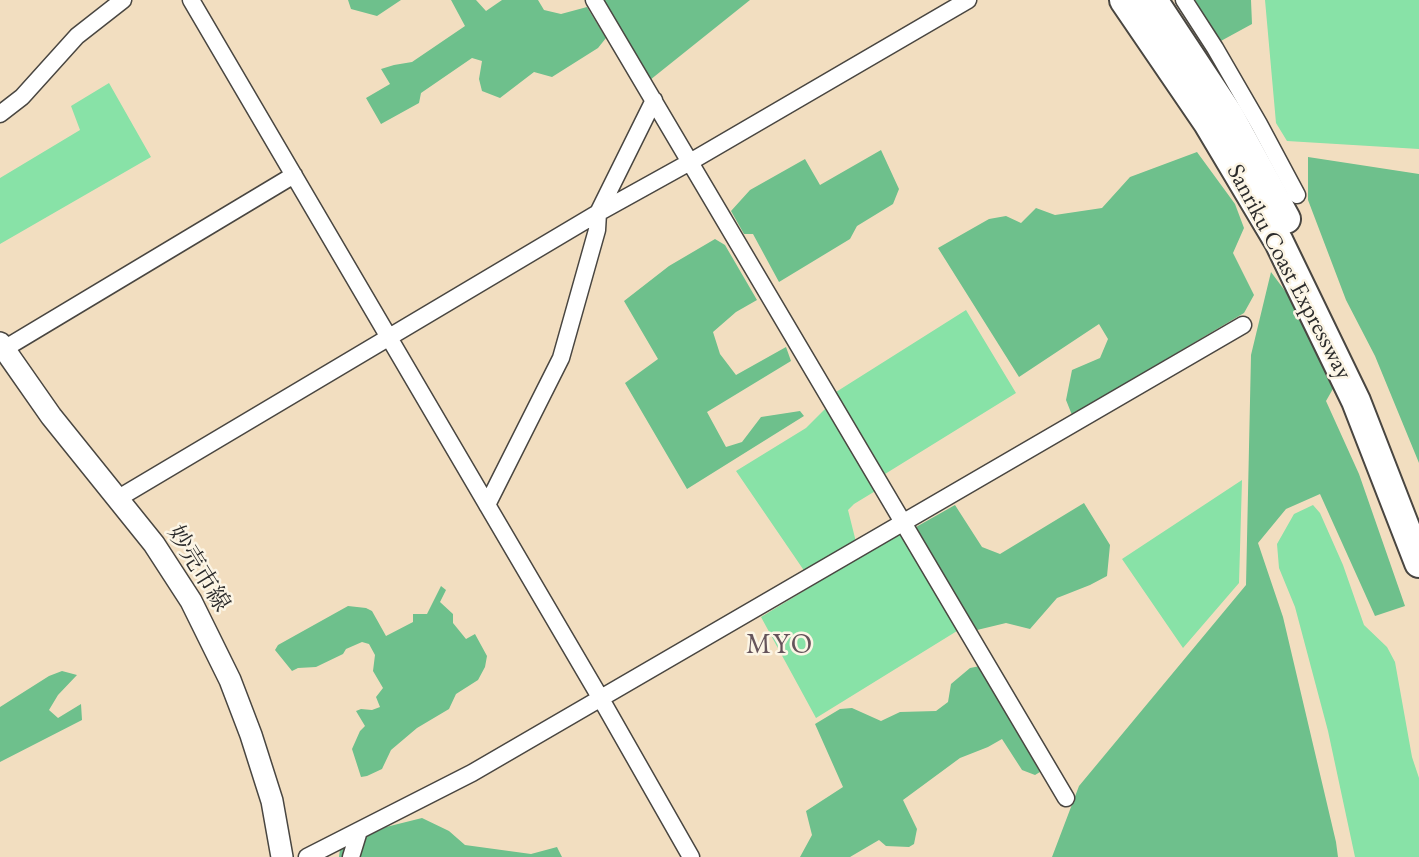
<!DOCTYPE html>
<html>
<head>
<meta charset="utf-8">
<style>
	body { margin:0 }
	canvas { display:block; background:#f2dec0 }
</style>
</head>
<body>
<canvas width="1419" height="857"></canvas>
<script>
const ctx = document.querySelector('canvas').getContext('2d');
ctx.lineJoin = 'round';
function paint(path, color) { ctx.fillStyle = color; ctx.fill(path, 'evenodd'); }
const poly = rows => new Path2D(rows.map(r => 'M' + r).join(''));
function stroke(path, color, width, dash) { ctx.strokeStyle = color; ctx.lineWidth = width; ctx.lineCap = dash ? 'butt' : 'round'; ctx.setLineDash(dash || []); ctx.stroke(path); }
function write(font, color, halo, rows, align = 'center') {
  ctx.font = font + ' "EB Garamond","Noto Serif JP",serif'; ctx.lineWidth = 5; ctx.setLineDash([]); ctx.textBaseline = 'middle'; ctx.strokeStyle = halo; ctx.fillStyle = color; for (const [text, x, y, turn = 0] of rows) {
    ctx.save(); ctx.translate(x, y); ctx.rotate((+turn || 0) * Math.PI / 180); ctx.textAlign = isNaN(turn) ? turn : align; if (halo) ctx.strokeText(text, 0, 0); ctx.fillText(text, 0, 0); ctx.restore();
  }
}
const green = poly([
	[1265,0,1419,0,1419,149,1287,141,1276,123],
	[109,83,151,157,0,244,0,178,80,130,71,106],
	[966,310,1016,393,885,474,836,392],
	[827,407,877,490,854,504,848,510,856,542,805,572,736,471,806,428],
	[1242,480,1239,583,1183,648,1122,559],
	[1313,505,1320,513,1343,565,1364,625,1387,647,1395,662,1412,757,1419,778,1419,857,1355,857,1328,731,1295,607,1279,568,1277,544,1294,514],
	[901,532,957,631,816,718,761,617]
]);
const forest = poly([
	[348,0,401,0,377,16,351,9],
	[451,0,476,0,486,11,502,0,538,0,544,10,561,14,587,7,606,38,598,48,552,77,534,72,500,98,482,91,479,79,482,61,472,58,421,93,419,103,381,124,366,98,390,84,381,69,394,65,412,62,465,26],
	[602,0,750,0,650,80],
	[1195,0,1251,0,1252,24,1219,42],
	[881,150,899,189,893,204,857,226,850,239,779,282,753,234,744,234,731,211,750,190,805,159,820,185],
	[1197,152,1235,204,1244,228,1233,253,1254,295,1244,313,1072,415,1066,400,1072,370,1100,358,1108,339,1099,324,1019,377,938,248,989,219,1006,216,1021,223,1036,208,1055,215,1102,208,1130,177],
	[1308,157,1419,174,1419,463,1375,356,1346,300,1308,200],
	[715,239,725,245,757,300,736,312,713,332,720,354,736,375,786,347,791,361,707,412,726,447,742,442,761,417,800,411,804,416,687,489,625,383,658,359,624,301,669,266],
	[1271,272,1297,307,1334,387,1326,401,1359,474,1405,606,1375,616,1320,494,1286,509,1258,543,1283,617,1336,842,1338,857,1052,857,1079,786,1246,585,1251,355],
	[1084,503,1110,545,1107,576,1090,585,1057,598,1030,629,1006,623,977,630,916,527,955,505,982,547,1000,554],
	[441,586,446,590,440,602,453,614,453,623,466,639,475,634,487,656,485,667,478,680,456,694,449,709,417,728,391,750,382,769,367,776,361,777,352,749,360,731,365,726,356,711,361,709,372,710,380,707,376,697,383,688,373,671,375,655,369,644,362,642,346,649,343,654,316,667,298,668,292,671,275,650,278,645,348,606,366,608,372,611,386,636,413,622,413,614,427,614],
	[980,666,1040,772,1035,775,1022,770,1002,739,988,747,960,758,903,800,917,829,914,844,909,847,886,846,879,840,850,857,800,857,812,835,806,811,843,787,815,724,840,709,852,708,881,721,900,712,936,711,948,702,951,684,970,668],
	[62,671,77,675,58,695,49,710,58,718,81,704,82,720,0,762,0,707,49,676],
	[422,818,449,831,465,845,531,854,557,847,562,857,339,857,340,849,386,827]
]);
const minor = poly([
	[191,0,601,699,691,857],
	[594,0,1066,798],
	[1184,0,1215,48,1259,124,1297,195],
	[0,114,22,97,77,36,123,0],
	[4,349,294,175],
	[117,499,598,213,690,162,968,0],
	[487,505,561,358,597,230,598,213,654,100],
	[307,857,472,773,1243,325],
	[351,857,359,831]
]);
const secondary = poly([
	[0,343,51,416,154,544,191,601,230,680,251,735,272,801,282,857]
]);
const motorway = poly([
	[1124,0,1208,123,1279,242,1356,401,1419,563],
	[1153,0,1229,115,1286,219]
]);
const streetNames = [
	["Sanriku Coast Expressway",1289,272,62],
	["妙売市線",198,569,58]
];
const quarterNames = [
	["MYO",780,645]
];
paint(green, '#88e2a7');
paint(forest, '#6ec08c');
stroke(minor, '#494641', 19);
stroke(secondary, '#494641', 24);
stroke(motorway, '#494641', 32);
stroke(minor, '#fff', 16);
stroke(secondary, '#fff', 21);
stroke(motorway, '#fff', 28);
write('24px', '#2b2b2b', '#fcf5e5', streetNames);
ctx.letterSpacing = '2px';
write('28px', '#65545b', '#fcf5e5', quarterNames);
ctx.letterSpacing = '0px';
</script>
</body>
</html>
